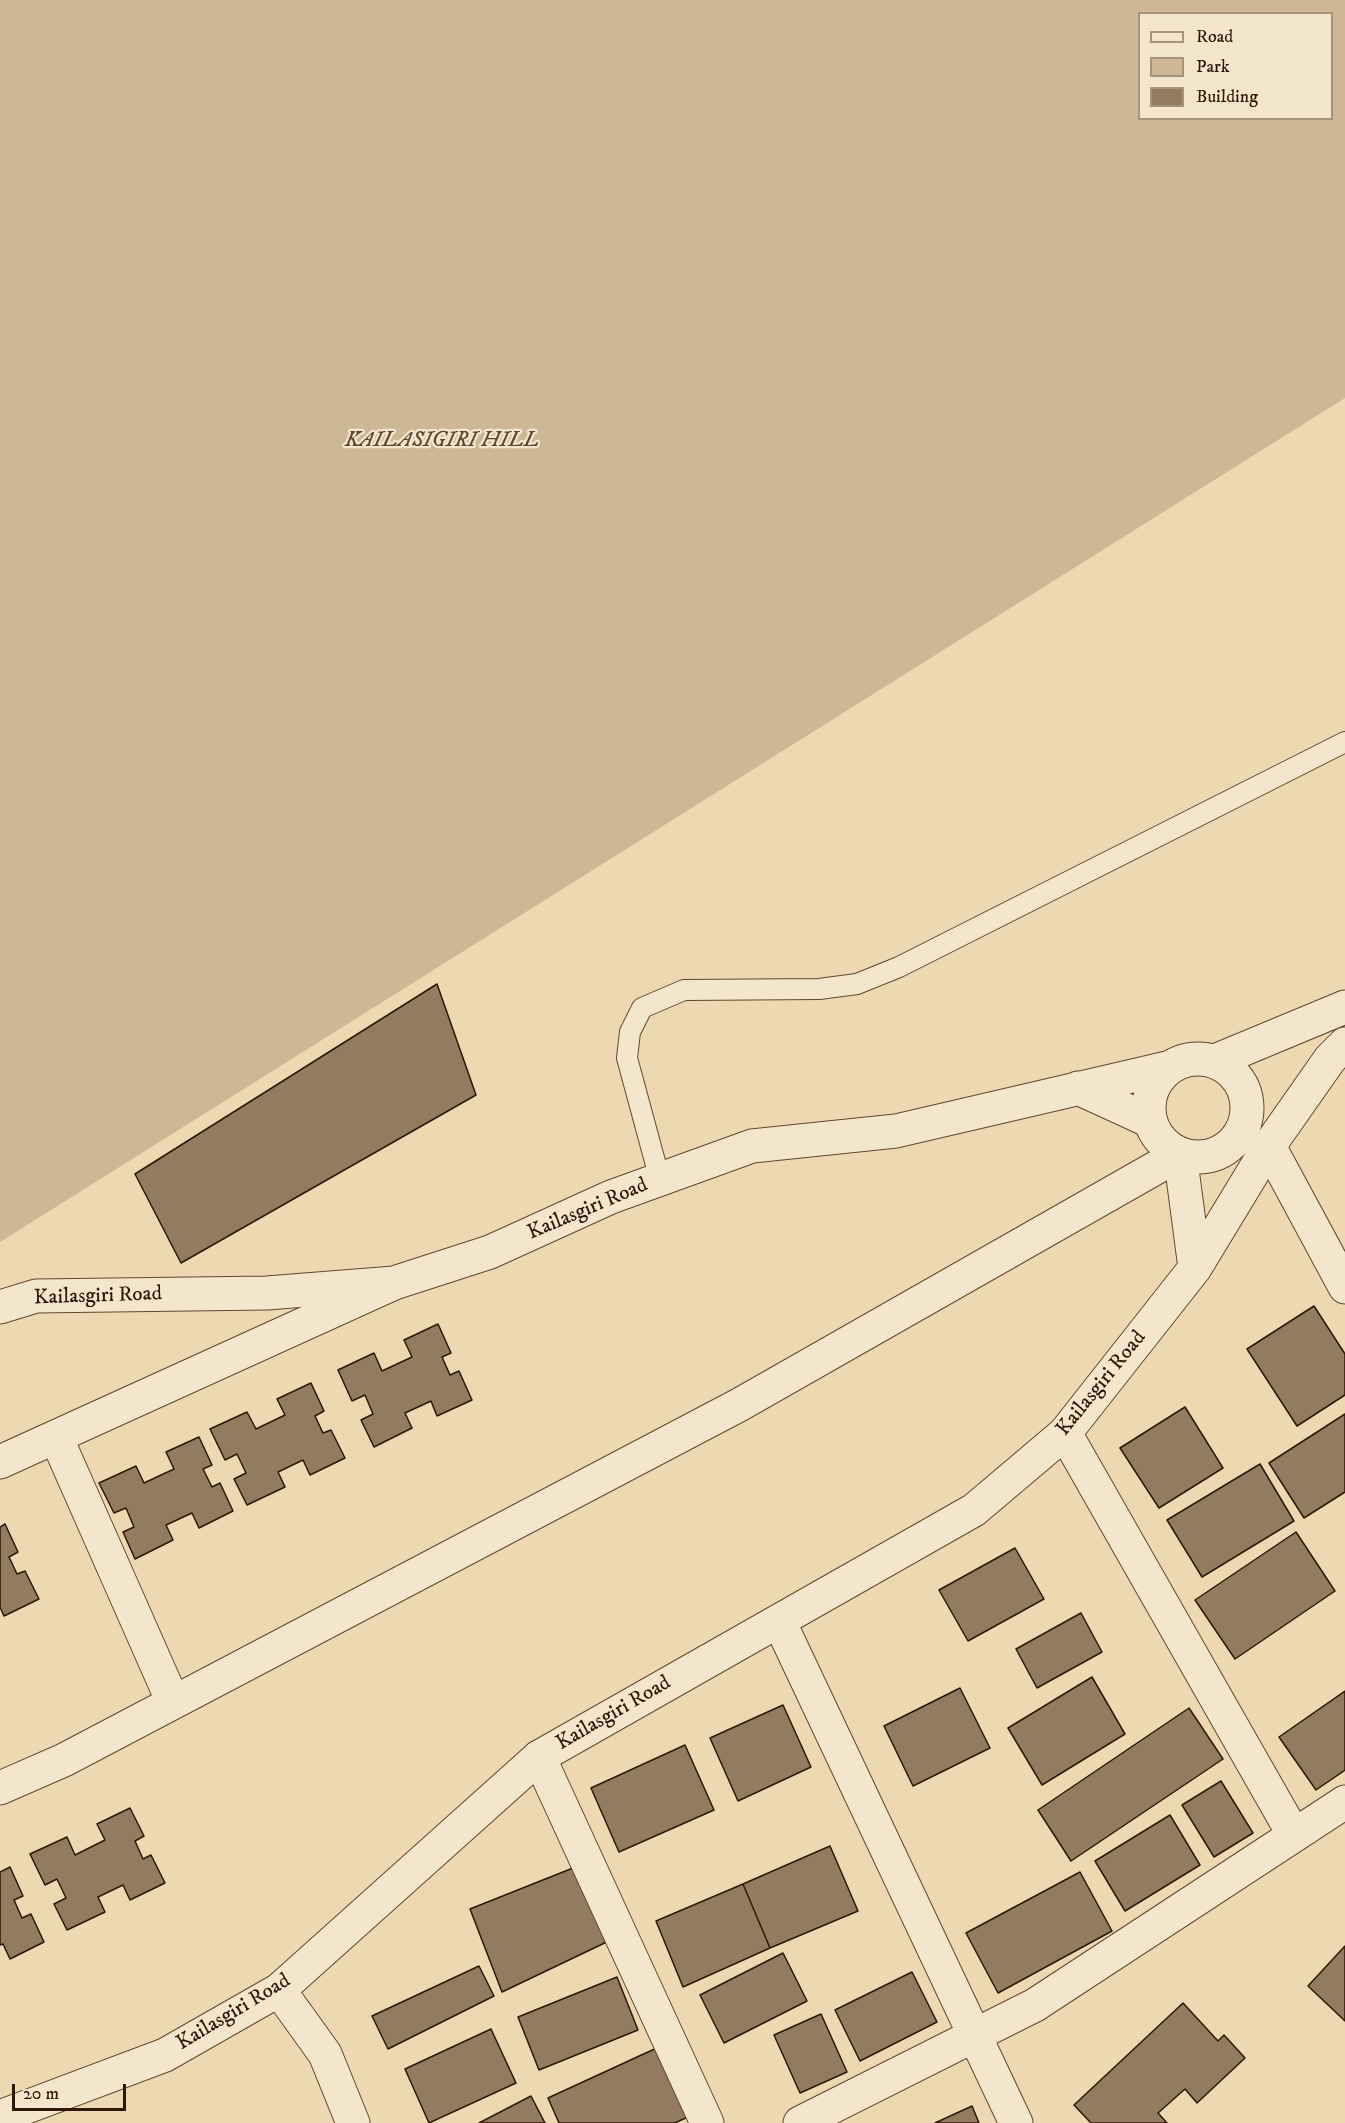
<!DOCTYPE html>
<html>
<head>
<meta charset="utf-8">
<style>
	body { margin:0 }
	#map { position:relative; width:1345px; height:2123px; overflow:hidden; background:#eed8b2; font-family:"IM FELL DW Pica",serif }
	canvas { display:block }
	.legend { position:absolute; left:1138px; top:12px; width:195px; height:108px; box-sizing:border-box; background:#f4e6cd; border:2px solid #a6937d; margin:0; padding:8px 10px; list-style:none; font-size:18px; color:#301605 }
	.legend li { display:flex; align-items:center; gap:12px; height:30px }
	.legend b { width:30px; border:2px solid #a6937d }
	.scale { position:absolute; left:12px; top:2084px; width:114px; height:27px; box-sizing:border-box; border:3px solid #301605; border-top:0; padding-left:8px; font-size:18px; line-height:21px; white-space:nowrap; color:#301605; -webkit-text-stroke:4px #f4e6cd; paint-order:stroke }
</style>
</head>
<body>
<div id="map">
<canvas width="1345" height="2123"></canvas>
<ul class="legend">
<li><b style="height:8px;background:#f4e6cd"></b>Road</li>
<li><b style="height:16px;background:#ceb795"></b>Park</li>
<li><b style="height:16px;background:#937b5f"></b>Building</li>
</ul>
<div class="scale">20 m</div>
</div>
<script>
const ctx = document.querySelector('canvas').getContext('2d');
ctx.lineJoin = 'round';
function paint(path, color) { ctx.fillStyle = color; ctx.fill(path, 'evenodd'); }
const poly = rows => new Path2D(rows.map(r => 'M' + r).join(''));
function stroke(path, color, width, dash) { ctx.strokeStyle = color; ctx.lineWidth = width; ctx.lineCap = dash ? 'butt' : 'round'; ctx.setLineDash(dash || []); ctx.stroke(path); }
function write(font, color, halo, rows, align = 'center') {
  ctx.font = font + ' "IM FELL DW Pica",serif'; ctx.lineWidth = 4.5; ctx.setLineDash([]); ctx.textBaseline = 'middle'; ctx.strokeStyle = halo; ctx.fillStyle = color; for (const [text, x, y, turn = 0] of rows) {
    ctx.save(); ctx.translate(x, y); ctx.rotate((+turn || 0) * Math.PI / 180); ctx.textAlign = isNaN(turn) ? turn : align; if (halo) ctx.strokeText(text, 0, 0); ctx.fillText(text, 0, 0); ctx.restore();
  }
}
const green = poly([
	[0,0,1345,0,1345,398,0,1242],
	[1140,14,1332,14,1332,118,1140,118]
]);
const building = poly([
	[437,984,476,1095,181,1263,135,1174,437,984],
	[1314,1306,1345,1354,1345,1395,1297,1426,1247,1349,1314,1306],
	[438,1324,451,1353,442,1357,450,1375,459,1371,472,1400,437,1416,431,1401,405,1413,412,1428,374,1447,361,1420,373,1414,365,1395,352,1401,338,1370,374,1353,382,1371,412,1357,404,1340,438,1324],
	[311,1383,324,1411,315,1416,323,1433,331,1430,345,1458,310,1475,303,1460,278,1472,285,1487,247,1505,234,1479,246,1473,237,1454,225,1460,210,1429,247,1412,256,1429,285,1415,277,1399,311,1383],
	[1185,1407,1223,1468,1159,1508,1120,1448,1185,1407],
	[1345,1414,1345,1492,1304,1518,1269,1463,1345,1414],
	[199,1437,212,1465,203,1469,212,1487,220,1483,233,1511,199,1528,192,1513,166,1525,173,1540,135,1559,123,1532,134,1527,126,1508,114,1513,99,1483,136,1466,144,1483,174,1469,166,1452,199,1437],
	[1260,1464,1294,1521,1202,1577,1167,1520,1260,1464],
	[5,1524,18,1552,9,1557,17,1574,25,1571,39,1599,4,1616,0,1607,0,1527,5,1524],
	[1296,1532,1335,1591,1235,1659,1195,1600,1296,1532],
	[1015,1548,1044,1599,968,1641,939,1590,1015,1548],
	[1081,1613,1102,1652,1037,1688,1016,1649,1081,1613],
	[1092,1677,1125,1734,1042,1785,1008,1728,1092,1677],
	[960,1688,990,1748,913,1786,884,1726,960,1688],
	[1345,1691,1345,1770,1316,1790,1279,1737,1345,1691],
	[783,1705,811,1767,738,1801,710,1738,783,1705],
	[1189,1708,1223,1759,1071,1861,1038,1810,1189,1708],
	[685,1745,714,1810,619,1852,591,1788,685,1745],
	[1221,1781,1253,1833,1214,1857,1182,1805,1221,1781],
	[130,1808,144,1836,135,1841,143,1859,151,1855,165,1883,130,1900,123,1885,98,1897,105,1912,67,1930,54,1904,66,1898,57,1879,45,1885,30,1854,67,1837,75,1855,105,1840,97,1824,130,1808],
	[1170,1815,1200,1865,1125,1911,1095,1861,1170,1815],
	[830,1846,858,1911,770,1948,743,1884,830,1846],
	[578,1866,613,1939,502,1992,470,1909,578,1866],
	[10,1867,23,1896,14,1900,22,1918,31,1914,44,1942,10,1959,3,1944,0,1945,0,1872,10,1867],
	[1080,1872,1112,1931,998,1993,966,1933,1080,1872],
	[743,1884,770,1948,683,1987,656,1921,743,1884],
	[1345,1946,1345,2021,1308,1986,1345,1946],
	[783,1953,807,2001,724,2043,700,1995,783,1953],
	[479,1966,494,1996,388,2049,372,2016,479,1966],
	[912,1972,937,2022,860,2061,835,2010,912,1972],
	[617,1977,638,2030,539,2070,518,2017,617,1977],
	[1183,2003,1218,2041,1224,2035,1245,2058,1197,2103,1185,2089,1158,2113,1167,2123,1091,2123,1074,2105,1183,2003],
	[821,2014,847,2072,800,2093,774,2035,821,2014],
	[491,2029,516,2083,429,2123,405,2069,491,2029],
	[661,2046,692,2115,675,2123,559,2123,548,2098,661,2046],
	[531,2096,545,2123,479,2123,531,2096],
	[972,2106,979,2123,935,2123,972,2106]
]);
const service = poly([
	[660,1180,627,1058,630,1032,642,1008,684,990,819,989,857,984,899,967,1345,742]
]);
const minor = poly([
	[1269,1146,1345,1287],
	[1065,1433,1294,1835],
	[56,1437,173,1702],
	[0,1462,392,1284],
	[779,1621,1016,2123],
	[539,1757,707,2123],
	[0,1788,64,1760,739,1405,1180,1154],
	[279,1990,325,2054,353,2123],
	[800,2123,1035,2005,1345,1802]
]);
const tertiary = poly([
	'1149 1108a49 49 0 1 1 98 0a49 49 0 1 1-98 0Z',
	[1215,1061,1345,1007],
	[1078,1088,1150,1121],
	[1180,1154,1195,1268],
	[0,1307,36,1296,267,1293,394,1283,490,1252,611,1197,752,1146,896,1131,1171,1067],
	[0,2117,165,2055,279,1990,539,1757,974,1510,1065,1433,1195,1268,1269,1146,1330,1059,1345,1044]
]);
const parkNames = [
	["KAILASIGIRI HILL",442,442]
];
const streetNames = [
	["Kailasgiri Road",588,1210,-23],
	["Kailasgiri Road",98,1297,-2],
	["Kailasgiri Road",1102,1384,-51],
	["Kailasgiri Road",614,1714,-30],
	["Kailasgiri Road",234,2013,-31]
];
paint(green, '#ceb795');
paint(building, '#937b5f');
stroke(building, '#301605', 1.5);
stroke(service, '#604630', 22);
stroke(minor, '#604630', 35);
stroke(tertiary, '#604630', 35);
stroke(service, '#f4e6cd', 20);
stroke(minor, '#f4e6cd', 33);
stroke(tertiary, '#f4e6cd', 33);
write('italic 21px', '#5f4630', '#f4e6cd', parkNames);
write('21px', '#301605', '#f4e6cd', streetNames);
</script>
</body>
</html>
